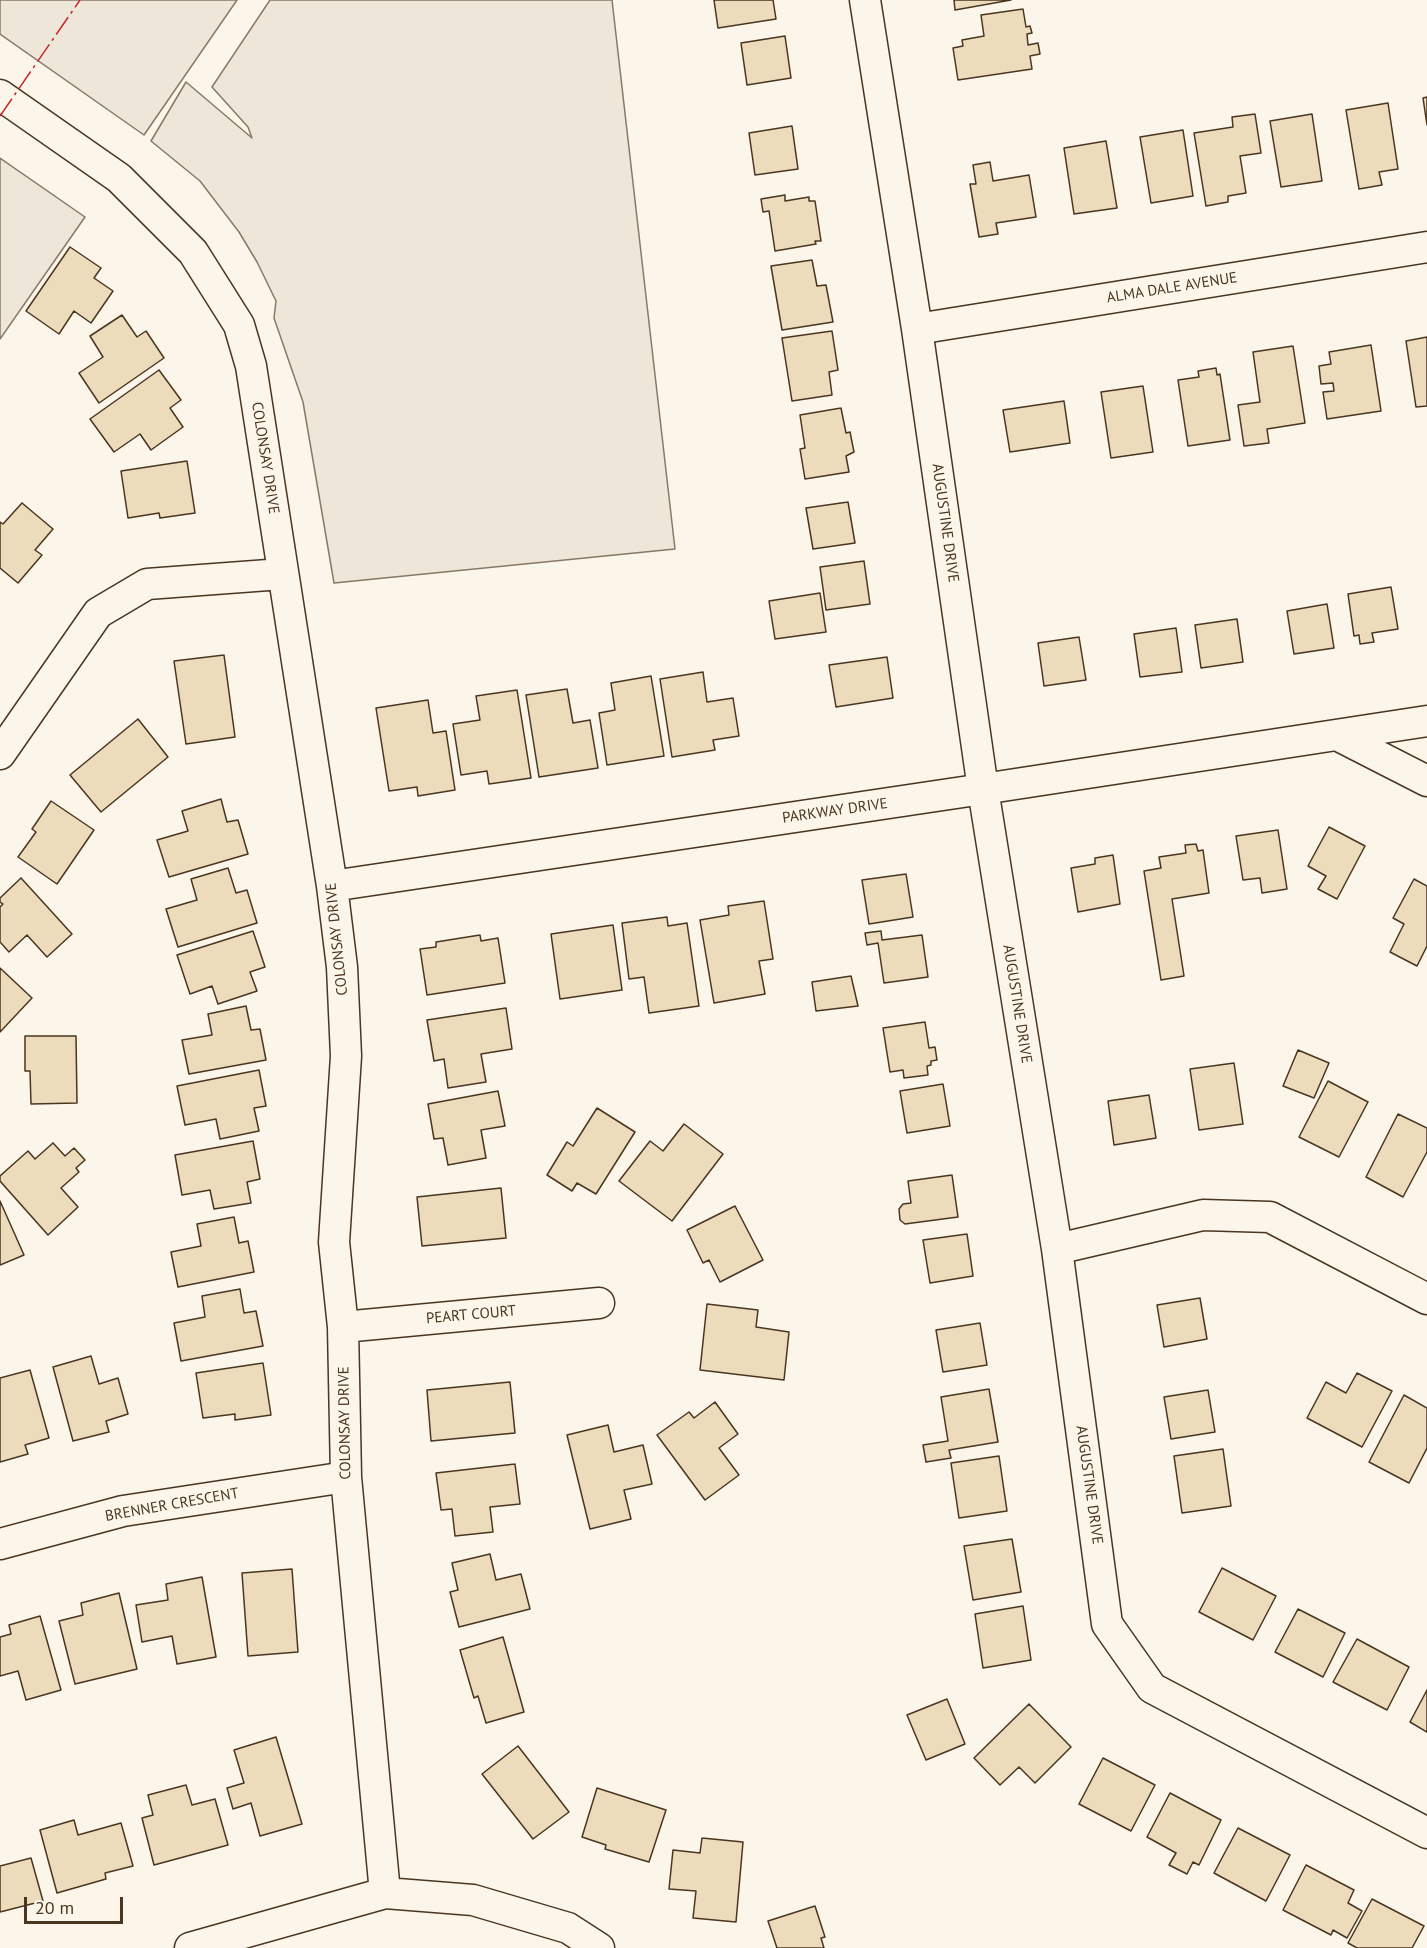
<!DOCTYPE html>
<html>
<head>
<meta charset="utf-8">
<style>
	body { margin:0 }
	#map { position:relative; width:1427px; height:1948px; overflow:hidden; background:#fbf6e9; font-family:"PT Sans",sans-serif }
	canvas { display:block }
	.scale { position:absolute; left:24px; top:1897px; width:99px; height:27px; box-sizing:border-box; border:3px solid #4a3520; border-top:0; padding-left:8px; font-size:18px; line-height:21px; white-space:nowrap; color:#4a3520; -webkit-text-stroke:4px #fbf6e9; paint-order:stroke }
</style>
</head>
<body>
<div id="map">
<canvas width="1427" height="1948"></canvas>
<div class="scale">20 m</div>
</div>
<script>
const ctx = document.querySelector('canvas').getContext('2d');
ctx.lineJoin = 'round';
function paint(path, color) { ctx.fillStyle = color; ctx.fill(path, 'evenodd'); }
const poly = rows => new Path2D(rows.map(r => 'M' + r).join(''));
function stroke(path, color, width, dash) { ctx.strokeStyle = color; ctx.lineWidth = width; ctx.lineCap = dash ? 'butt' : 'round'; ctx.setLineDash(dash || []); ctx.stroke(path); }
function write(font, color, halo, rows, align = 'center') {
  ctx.font = font + ' "PT Sans",sans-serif'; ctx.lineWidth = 4.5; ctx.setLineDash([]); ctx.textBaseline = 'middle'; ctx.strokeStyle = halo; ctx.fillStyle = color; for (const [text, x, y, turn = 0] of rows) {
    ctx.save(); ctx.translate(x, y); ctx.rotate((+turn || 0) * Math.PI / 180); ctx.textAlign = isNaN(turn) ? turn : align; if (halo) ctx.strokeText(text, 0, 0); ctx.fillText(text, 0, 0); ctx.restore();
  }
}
const green = poly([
	[0,0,237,0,144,135,0,34,0,0],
	[270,0,612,0,675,549,334,583,303,402,274,318,276,301,257,262,239,232,200,181,151,141,186,82,252,138,248,127,212,87,270,0],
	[0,158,85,217,0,339,0,158]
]);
const building = poly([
	[714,0,773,0,776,19,718,28,714,0],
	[954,0,1011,0,955,10,954,0],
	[1023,9,1026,27,1030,26,1032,33,1027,34,1028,45,1038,43,1040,54,1030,56,1032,69,958,80,953,48,963,46,962,40,984,36,981,15,1023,9],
	[785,36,791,78,747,85,741,43,785,36],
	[1427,97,1427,125,1423,98,1427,97],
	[1388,103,1398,169,1379,172,1382,185,1359,189,1346,110,1388,103],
	[1255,114,1261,153,1240,156,1246,193,1228,196,1228,202,1206,206,1194,133,1233,127,1232,117,1255,114],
	[1312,114,1322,181,1281,187,1270,121,1312,114],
	[792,126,798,169,755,175,749,133,792,126],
	[1183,130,1193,196,1151,203,1140,137,1183,130],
	[1106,141,1117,208,1074,214,1064,148,1106,141],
	[990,162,993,181,1029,175,1036,217,996,223,998,234,979,237,970,184,976,184,973,165,990,162],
	[785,195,785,201,809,197,809,201,815,201,821,241,815,241,816,244,775,251,769,211,763,212,761,199,785,195],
	[70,247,101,268,94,278,113,291,91,323,74,311,59,334,26,311,70,247],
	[812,260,817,286,826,285,833,322,782,330,771,266,812,260],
	[122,315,137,337,146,331,164,358,99,403,79,373,103,357,90,336,122,315],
	[832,331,838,370,829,372,832,395,792,401,782,338,832,331],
	[1427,337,1427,406,1416,407,1406,341,1427,337],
	[1371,345,1381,411,1327,419,1323,392,1334,391,1333,383,1321,384,1319,366,1331,364,1329,352,1371,345],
	[1293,346,1305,423,1267,429,1269,443,1244,446,1238,405,1260,402,1253,352,1293,346],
	[1216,368,1217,375,1220,374,1230,440,1188,446,1178,380,1199,377,1198,371,1216,368],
	[159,370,181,400,170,408,183,427,151,450,140,434,114,452,90,419,159,370],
	[1143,386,1153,452,1111,458,1101,392,1143,386],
	[1064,401,1070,443,1010,452,1003,410,1064,401],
	[841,408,846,433,850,432,854,452,846,456,849,472,805,479,800,449,805,448,800,415,841,408],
	[187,461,195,513,160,518,159,513,128,518,121,471,187,461],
	[848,502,855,543,813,549,806,508,848,502],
	[22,503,53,529,35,550,42,555,18,583,0,568,0,522,3,524,22,503],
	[864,561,870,604,826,610,820,567,864,561],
	[1391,587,1398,629,1372,633,1374,642,1360,644,1359,635,1354,636,1348,594,1391,587],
	[820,593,826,632,775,639,769,601,820,593],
	[1327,604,1334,648,1294,654,1287,611,1327,604],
	[1237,619,1243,662,1201,668,1195,625,1237,619],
	[1176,628,1182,672,1140,677,1134,634,1176,628],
	[1079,637,1086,680,1044,686,1038,643,1079,637],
	[224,655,235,737,186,744,174,661,224,655],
	[887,657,893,698,836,707,829,665,887,657],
	[703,672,707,702,733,698,739,736,713,740,715,750,672,757,660,679,703,672],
	[651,676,664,756,607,765,599,713,615,710,611,683,651,676],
	[567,689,573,723,590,720,598,768,539,777,526,695,567,689],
	[517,690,531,778,489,784,487,771,461,775,453,724,480,720,476,696,517,690],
	[428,700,433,733,446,731,455,790,418,796,417,787,389,791,376,708,428,700],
	[138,719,168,757,101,812,70,775,138,719],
	[221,799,227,822,238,820,248,854,169,877,157,840,188,831,182,811,221,799],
	[51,801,94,830,57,884,18,857,36,832,32,829,51,801],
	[1329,827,1365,846,1337,899,1318,889,1326,876,1308,866,1329,827],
	[1278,830,1287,889,1262,893,1260,878,1243,880,1236,836,1278,830],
	[1196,844,1198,851,1203,850,1209,893,1172,899,1184,976,1161,980,1144,871,1161,868,1159,857,1186,853,1185,845,1196,844],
	[1113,855,1120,904,1078,912,1071,868,1095,864,1095,858,1113,855],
	[228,868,236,893,247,890,257,923,178,947,166,909,197,900,191,879,228,868],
	[906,874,913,917,869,924,862,880,906,874],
	[21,878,72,934,47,957,27,935,9,952,0,942,0,907,3,904,0,902,0,898,21,878],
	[1414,879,1427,886,1427,946,1417,966,1390,952,1404,924,1393,918,1414,879],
	[764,901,773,959,759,961,765,994,714,1003,700,920,729,915,728,906,764,901],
	[667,917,668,926,687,923,699,1006,649,1013,644,977,629,979,622,923,667,917],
	[613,925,622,990,560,999,551,934,613,925],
	[253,931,265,967,250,972,257,991,218,1004,212,986,190,994,177,955,253,931],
	[881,931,882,940,922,935,928,977,884,983,878,943,867,945,865,933,881,931],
	[480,935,481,941,498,938,505,983,427,995,420,949,436,947,436,942,480,935],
	[0,968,32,998,0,1032,0,968],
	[851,976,858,1006,816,1011,812,982,851,976],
	[246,1006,251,1030,260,1029,266,1060,189,1074,182,1040,212,1035,208,1014,246,1006],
	[506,1008,512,1049,481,1054,486,1082,448,1088,444,1059,434,1061,427,1020,506,1008],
	[925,1022,929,1048,935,1047,937,1060,931,1061,931,1065,927,1066,928,1075,904,1078,903,1070,890,1072,883,1028,925,1022],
	[25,1036,76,1036,77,1103,31,1104,30,1071,25,1071,25,1036],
	[1298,1050,1329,1063,1314,1098,1283,1086,1298,1050],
	[1234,1063,1243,1124,1199,1130,1190,1069,1234,1063],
	[259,1070,266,1106,254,1108,259,1131,220,1139,216,1119,185,1125,177,1086,259,1070],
	[1328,1081,1368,1102,1339,1157,1299,1137,1328,1081],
	[943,1084,950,1126,907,1133,900,1091,943,1084],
	[498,1091,505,1126,481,1130,486,1158,448,1165,443,1138,434,1139,428,1104,498,1091],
	[1149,1095,1156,1138,1114,1145,1108,1101,1149,1095],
	[597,1108,635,1132,596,1194,577,1183,572,1191,547,1175,567,1142,573,1146,597,1108],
	[1398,1114,1427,1128,1427,1152,1403,1197,1366,1177,1398,1114],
	[684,1124,723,1154,672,1221,619,1181,650,1141,663,1151,684,1124],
	[253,1141,260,1179,247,1182,251,1203,214,1209,210,1190,182,1195,175,1155,253,1141],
	[53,1143,65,1156,74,1148,85,1160,76,1168,79,1172,61,1188,78,1207,48,1235,0,1181,0,1176,28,1151,35,1159,53,1143],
	[952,1175,958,1217,905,1224,900,1220,899,1209,903,1204,911,1203,908,1181,952,1175],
	[501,1188,506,1238,422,1246,417,1197,501,1188],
	[0,1201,24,1255,0,1265,0,1201],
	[735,1206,763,1260,720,1282,709,1260,703,1263,687,1230,735,1206],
	[234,1217,239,1243,248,1241,254,1272,178,1287,171,1252,201,1246,197,1224,234,1217],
	[967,1234,973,1276,930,1283,923,1240,967,1234],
	[240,1289,244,1313,256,1311,263,1346,181,1361,174,1323,205,1317,202,1296,240,1289],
	[1200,1298,1207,1339,1164,1347,1157,1305,1200,1298],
	[707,1304,758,1310,756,1327,789,1332,784,1380,700,1370,707,1304],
	[980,1323,987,1365,943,1372,936,1330,980,1323],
	[91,1356,99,1384,118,1378,128,1414,106,1421,109,1432,73,1441,53,1367,91,1356],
	[263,1363,271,1415,235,1420,235,1414,203,1418,196,1373,263,1363],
	[30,1370,49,1438,25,1445,28,1454,0,1462,0,1378,30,1370],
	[1357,1373,1392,1391,1362,1447,1307,1418,1326,1382,1346,1393,1357,1373],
	[510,1382,515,1433,431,1441,427,1390,510,1382],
	[989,1389,998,1442,949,1450,951,1458,926,1462,923,1445,948,1441,941,1397,989,1389],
	[1208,1390,1215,1432,1171,1439,1164,1397,1208,1390],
	[1404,1395,1427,1408,1427,1448,1409,1483,1369,1462,1404,1395],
	[715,1402,738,1434,719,1448,739,1475,705,1500,657,1435,689,1412,694,1418,715,1402],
	[608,1425,614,1452,643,1445,652,1484,624,1490,631,1519,590,1529,567,1435,608,1425],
	[1223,1449,1231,1506,1182,1513,1174,1456,1223,1449],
	[999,1456,1007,1511,959,1518,951,1463,999,1456],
	[515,1464,520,1504,490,1507,493,1532,455,1536,452,1509,441,1510,436,1473,515,1464],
	[1012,1539,1021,1592,973,1600,964,1546,1012,1539],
	[490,1554,496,1580,521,1574,530,1609,459,1627,450,1592,458,1590,452,1563,490,1554],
	[1222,1568,1276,1596,1253,1640,1199,1612,1222,1568],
	[292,1569,298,1652,248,1656,242,1573,292,1569],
	[202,1577,216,1657,177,1664,172,1636,142,1642,136,1605,168,1600,166,1584,202,1577],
	[119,1593,137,1669,75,1684,59,1621,83,1615,81,1603,119,1593],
	[1023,1606,1031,1660,983,1668,975,1614,1023,1606],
	[1298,1609,1345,1633,1323,1677,1275,1652,1298,1609],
	[40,1616,61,1690,26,1700,18,1671,0,1676,0,1637,11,1634,9,1625,40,1616],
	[503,1637,524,1712,486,1723,478,1696,474,1698,460,1650,503,1637],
	[1357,1639,1409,1667,1387,1710,1333,1682,1357,1639],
	[1427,1690,1427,1732,1410,1722,1427,1690],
	[947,1699,965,1744,926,1760,907,1715,947,1699],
	[1029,1704,1071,1747,1035,1783,1019,1767,1000,1785,974,1758,1029,1704],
	[276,1737,302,1824,260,1836,251,1803,233,1809,227,1788,244,1783,234,1750,276,1737],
	[518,1746,569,1812,533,1839,482,1774,518,1746],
	[1103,1758,1155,1785,1131,1831,1079,1804,1103,1758],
	[186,1785,192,1805,215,1799,228,1845,154,1865,142,1818,153,1815,148,1795,186,1785],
	[597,1788,666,1810,649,1862,605,1849,606,1845,582,1837,597,1788],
	[1170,1793,1221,1820,1199,1865,1193,1862,1187,1874,1169,1865,1176,1853,1147,1837,1170,1793],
	[74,1820,78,1835,121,1823,133,1866,105,1873,106,1879,57,1893,40,1830,74,1820],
	[1238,1828,1290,1855,1266,1901,1214,1873,1238,1828],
	[702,1838,743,1842,736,1922,693,1918,696,1891,669,1889,673,1850,700,1853,702,1838],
	[31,1858,43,1901,0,1912,0,1866,31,1858],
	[1306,1865,1354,1890,1348,1903,1362,1911,1347,1938,1333,1930,1331,1935,1283,1910,1306,1865],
	[1372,1899,1424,1926,1412,1948,1357,1948,1348,1943,1372,1899],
	[815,1906,825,1937,821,1938,824,1948,777,1948,768,1921,815,1906]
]);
const street = poly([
	[865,0,917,329,983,789,1057,1249,1107,1624,1152,1688,1427,1833],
	[0,95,119,178,193,252,239,325,251,366,332,886,342,967,346,1056,334,1242,343,1327,346,1477,385,1893],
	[917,329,1427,247],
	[1337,735,1427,781],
	[0,754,98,613,147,584,282,574],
	[332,886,983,789,1427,721],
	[1057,1249,1203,1215,1270,1217,1427,1299],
	[343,1327,599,1303],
	[0,1544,123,1511,346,1477],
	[190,1948,385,1893,473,1900,568,1928,599,1948]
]);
const power = poly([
	[0,116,80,0]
]);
const streetNames = [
	["ALMA DALE AVENUE",1172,288,-9],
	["COLONSAY DRIVE",265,458,81],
	["AUGUSTINE DRIVE",945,523,82],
	["PARKWAY DRIVE",835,811,-8],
	["COLONSAY DRIVE",337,939,-96],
	["AUGUSTINE DRIVE",1017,1004,81],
	["PEART COURT",471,1315,-5],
	["COLONSAY DRIVE",345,1423,-91],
	["AUGUSTINE DRIVE",1089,1485,82],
	["BRENNER CRESCENT",172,1505,-10]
];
paint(green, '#ede6d9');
stroke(green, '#887966', 1.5);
paint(building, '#ecdcbc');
stroke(building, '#4a3520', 1.5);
stroke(street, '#4a3520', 33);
stroke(street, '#fbf6e9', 30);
stroke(power, '#c62828', 1.5, [21, 4.5, 3, 4.5]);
write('15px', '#4a3520', '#fbf6e9', streetNames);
</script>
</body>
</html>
